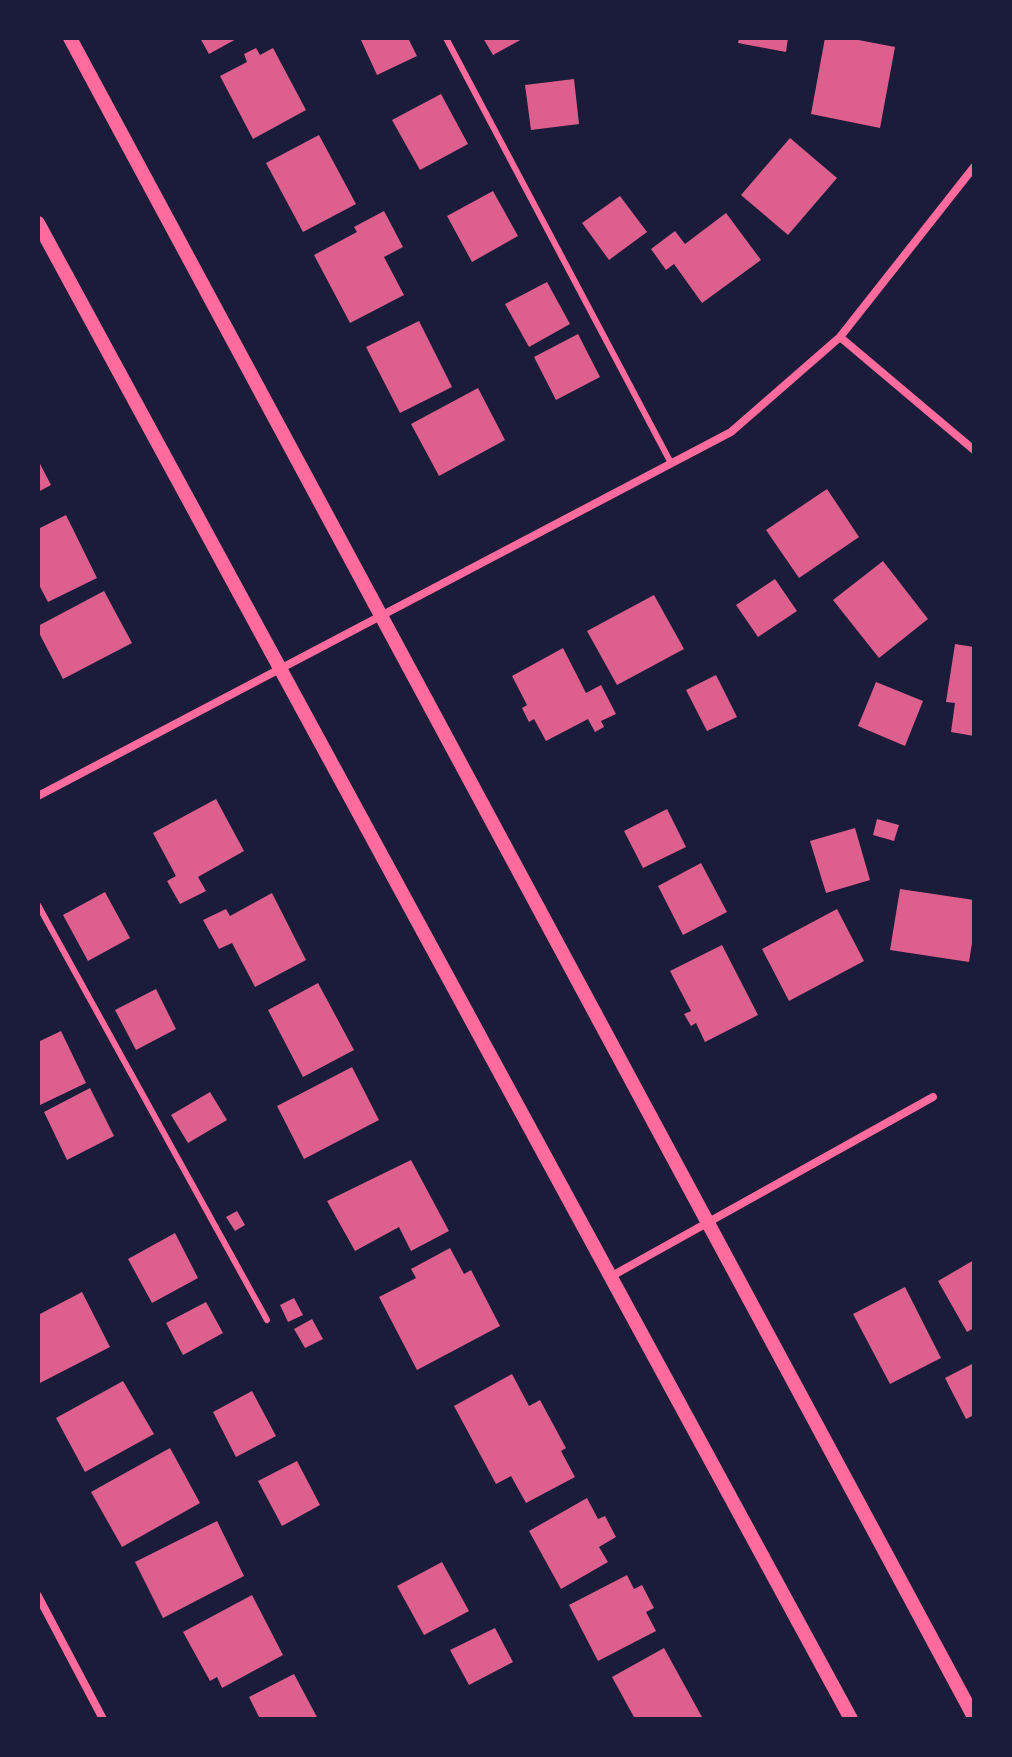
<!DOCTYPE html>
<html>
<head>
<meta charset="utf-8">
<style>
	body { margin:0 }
	#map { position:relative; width:1012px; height:1757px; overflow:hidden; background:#1b1b3a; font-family:"Playfair Display",serif }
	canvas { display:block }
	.frame { position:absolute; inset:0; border:40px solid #1b1b3a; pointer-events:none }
</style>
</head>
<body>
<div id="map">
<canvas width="1012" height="1757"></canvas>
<div class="frame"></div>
</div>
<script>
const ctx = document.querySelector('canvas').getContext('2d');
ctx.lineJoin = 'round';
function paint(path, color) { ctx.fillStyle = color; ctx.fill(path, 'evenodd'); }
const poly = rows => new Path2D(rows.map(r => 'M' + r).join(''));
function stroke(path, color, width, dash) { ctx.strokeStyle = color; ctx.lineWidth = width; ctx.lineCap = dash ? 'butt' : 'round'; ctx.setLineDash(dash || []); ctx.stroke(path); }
const building = poly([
	[200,38,238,38,209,54],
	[360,38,408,38,417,56,377,75],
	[483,38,524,38,493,55],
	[739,38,788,38,786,52,738,43],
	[825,38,848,38,895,47,880,128,811,114],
	[256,48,260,55,273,48,306,110,253,139,220,76,247,62,244,54],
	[574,79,579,124,531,130,525,85],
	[441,94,468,144,420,170,392,120],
	[319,135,356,204,303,232,266,163],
	[790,138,837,178,788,235,741,195],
	[493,191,518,236,472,262,447,216],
	[620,196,647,232,609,260,582,223],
	[384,211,403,247,384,257,404,295,350,323,314,255,357,232,354,227],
	[726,213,761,260,702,303,674,264,666,270,651,249,675,231,685,244],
	[547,282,570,324,529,347,505,304],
	[419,321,452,387,400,413,366,347],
	[578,334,600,377,556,400,534,357],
	[478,388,505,440,439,476,411,424],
	[38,460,51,485,38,492],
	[827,489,859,537,799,578,766,530],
	[66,515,97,578,48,602,38,583,38,529],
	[883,561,928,619,879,658,833,600],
	[775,579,797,611,758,637,736,605],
	[104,591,132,643,63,679,38,631,38,626],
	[654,595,684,649,617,685,587,631],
	[955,644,974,647,974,736,951,732,955,703,946,702],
	[563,648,586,693,601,685,616,714,601,721,604,727,595,732,588,719,546,741,534,719,529,722,522,708,527,705,512,676],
	[716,675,737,717,707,731,686,690],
	[876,682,923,701,905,746,858,726],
	[216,799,244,851,198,877,206,891,180,904,167,881,176,876,153,833],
	[667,809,686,847,643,868,624,831],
	[877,819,899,825,894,841,873,835],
	[855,828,870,880,826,893,810,841],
	[701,863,727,912,683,935,658,886],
	[900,889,974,900,974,931,969,962,890,950],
	[105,892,130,938,88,961,63,915],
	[272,893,306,960,255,987,232,943,219,949,203,920,226,909,230,916],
	[837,909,864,961,789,1001,762,949],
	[722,945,758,1015,705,1042,696,1023,691,1026,684,1014,691,1011,670,971],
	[318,983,354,1050,303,1077,268,1010],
	[156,989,176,1029,136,1050,115,1010],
	[61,1031,86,1083,40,1105,38,1042],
	[352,1067,379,1120,304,1159,277,1106],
	[90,1088,114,1136,67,1160,44,1112],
	[210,1092,227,1120,188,1143,171,1115],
	[411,1160,449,1231,411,1251,399,1227,355,1251,327,1201],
	[237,1211,245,1225,235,1231,226,1217],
	[175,1233,198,1278,152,1303,128,1259],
	[450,1248,464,1274,471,1270,500,1326,417,1370,379,1297,416,1278,411,1269],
	[974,1260,974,1328,967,1332,938,1281],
	[905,1287,941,1358,890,1384,853,1314],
	[82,1292,110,1347,38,1384,38,1315],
	[294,1298,303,1315,288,1322,280,1305],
	[206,1302,223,1333,183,1355,166,1323],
	[312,1319,323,1339,305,1348,294,1329],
	[972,1364,974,1415,966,1419,945,1378],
	[512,1374,529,1406,540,1400,566,1448,561,1451,575,1477,526,1503,511,1476,496,1484,454,1406],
	[123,1381,154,1434,85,1472,56,1418],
	[252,1391,276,1436,236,1457,213,1412],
	[170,1448,200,1503,122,1547,91,1492],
	[297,1461,320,1505,282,1526,258,1481],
	[587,1498,598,1519,605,1516,616,1537,599,1547,608,1562,561,1589,529,1531],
	[217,1521,244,1576,163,1618,135,1562],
	[442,1562,469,1611,424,1635,397,1586],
	[627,1575,634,1589,642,1585,654,1608,646,1612,656,1631,598,1661,569,1605],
	[252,1595,283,1655,222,1688,217,1677,210,1681,183,1632],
	[495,1628,513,1662,469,1685,450,1650],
	[664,1648,702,1717,699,1719,635,1719,612,1677],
	[294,1674,318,1719,260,1719,249,1697]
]);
const service = poly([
	[446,38,671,463],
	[38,905,267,1320]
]);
const minor = poly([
	[840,337,974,450],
	[38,796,731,432,840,337,974,167],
	[610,1277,933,1097],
	[38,1596,103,1719]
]);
const tertiary = poly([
	[70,38,974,1717],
	[38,223,851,1719]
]);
paint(building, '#dd5f8e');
stroke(service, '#ff6b9d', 6);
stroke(minor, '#ff6b9d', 8);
stroke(tertiary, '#ff6b9d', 14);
</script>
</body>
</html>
